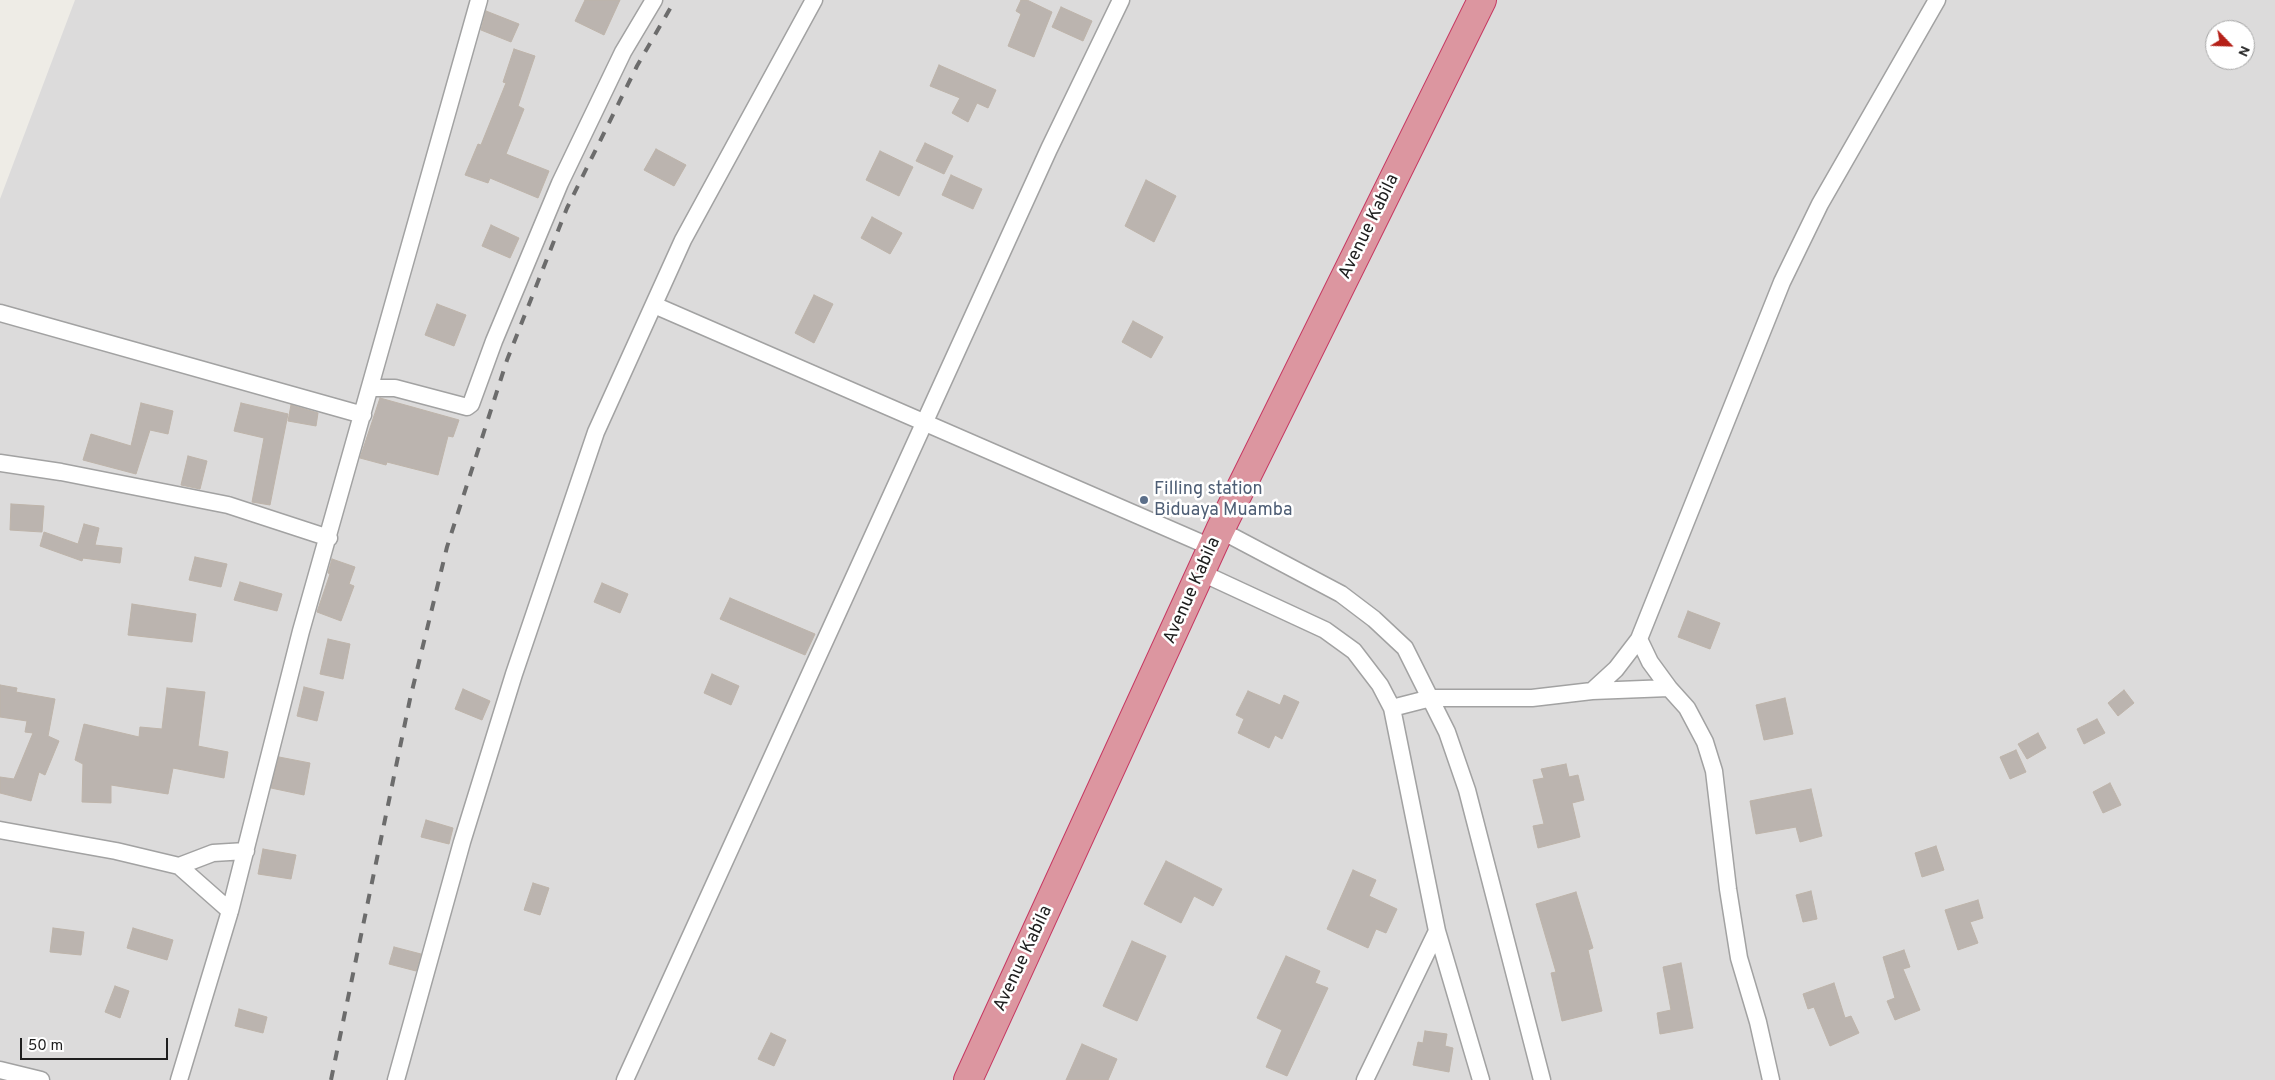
<!DOCTYPE html>
<html>
<head>
<meta charset="utf-8">
<style>
	body { margin:0 }
	#map { position:relative; width:2275px; height:1080px; overflow:hidden; background:#eeece6; font-family:Overpass,sans-serif }
	canvas { display:block }
	.north { position:absolute; left:2205px; top:20px; width:50px; height:50px; box-sizing:border-box; background:#fff; border:1px solid #a5a5a5; border-radius:50%; rotate:114deg; font-size:14px; font-weight:700; line-height:20px; text-align:center; color:#1e1e1e }
	.north::after { content:''; display:block; margin:auto; width:18px; height:22px; background:#b52018; clip-path:polygon(50% 0,100% 100%,50% 72%,0 100%) }
	.scale { position:absolute; left:20px; top:1038px; width:148px; height:22px; box-sizing:border-box; border:2px solid #1e1e1e; border-top:0; padding-left:6px; font-size:15px; line-height:18px; white-space:nowrap; color:#1e1e1e; -webkit-text-stroke:4px #fff; paint-order:stroke }
</style>
</head>
<body>
<div id="map">
<canvas width="2275" height="1080"></canvas>
<div class="north">N</div>
<div class="scale">50 m</div>
</div>
<script>
const ctx = document.querySelector('canvas').getContext('2d');
ctx.lineJoin = 'round';
function paint(path, color) { ctx.fillStyle = color; ctx.fill(path, 'evenodd'); }
const poly = rows => new Path2D(rows.map(r => 'M' + r).join(''));
function stroke(path, color, width, dash) { ctx.strokeStyle = color; ctx.lineWidth = width; ctx.lineCap = dash ? 'butt' : 'round'; ctx.setLineDash(dash || []); ctx.stroke(path); }
function write(font, color, halo, rows, align = 'center') {
  ctx.font = font + ' Overpass,sans-serif'; ctx.lineWidth = 5; ctx.setLineDash([]); ctx.textBaseline = 'middle'; ctx.strokeStyle = halo; ctx.fillStyle = color; for (const [text, x, y, turn = 0] of rows) {
    ctx.save(); ctx.translate(x, y); ctx.rotate((+turn || 0) * Math.PI / 180); ctx.textAlign = isNaN(turn) ? turn : align; if (halo) ctx.strokeText(text, 0, 0); ctx.fillText(text, 0, 0); ctx.restore();
  }
}
const residential = poly([
	[75,0,2275,0,2275,1080,0,1080,0,199],
	[2215,30,2245,30,2245,60,2215,60]
]);
const building = poly([
	[585,0,620,0,604,35,575,21,585,0],
	[1021,0,1027,0,1052,12,1034,57,1008,46,1021,14,1016,11,1021,0],
	[1061,7,1092,21,1083,41,1052,27,1061,7],
	[486,11,519,24,511,42,481,30,486,11],
	[514,49,535,56,518,106,524,109,506,154,549,171,538,198,490,178,488,183,465,175,478,144,481,145,506,83,503,82,514,49],
	[939,65,996,90,988,108,977,103,968,122,952,113,960,98,930,86,939,65],
	[925,143,953,156,944,174,916,161,925,143],
	[656,149,686,165,674,186,644,170,656,149],
	[880,151,913,167,899,196,866,180,880,151],
	[951,175,982,189,973,209,942,195,951,175],
	[1146,180,1176,196,1154,242,1125,226,1146,180],
	[872,217,902,233,890,254,861,238,872,217],
	[491,225,519,238,510,258,482,246,491,225],
	[814,295,833,304,814,343,795,333,814,295],
	[437,304,466,315,454,346,425,335,437,304],
	[1133,321,1163,337,1151,358,1122,342,1133,321],
	[380,398,459,420,453,437,448,436,438,475,387,462,386,465,360,458,380,398],
	[141,403,173,411,168,434,150,430,136,474,83,460,91,434,131,446,141,403],
	[241,403,288,414,270,505,252,502,264,438,234,431,241,403],
	[291,405,318,413,316,426,288,421,291,405],
	[188,456,207,461,200,489,181,485,188,456],
	[11,504,44,506,42,532,10,530,11,504],
	[84,524,99,528,95,545,122,548,120,563,83,558,82,561,40,546,44,532,78,544,84,524],
	[195,557,227,564,221,587,189,580,195,557],
	[332,559,355,567,349,584,354,586,341,621,317,612,330,574,328,573,332,559],
	[240,582,282,594,277,611,234,600,240,582],
	[602,583,628,594,620,613,594,602,602,583],
	[730,598,815,634,805,655,720,619,730,598],
	[132,604,196,614,192,642,128,635,132,604],
	[1688,611,1720,623,1710,649,1678,637,1688,611],
	[328,639,350,644,343,679,320,674,328,639],
	[712,674,739,686,731,705,704,693,712,674],
	[0,685,17,688,16,692,55,699,48,736,59,741,45,775,39,772,31,801,0,793,0,777,14,779,33,733,25,732,27,721,0,717,0,685],
	[304,687,324,692,317,721,297,716,304,687],
	[167,688,205,692,198,746,228,752,224,778,173,768,168,794,111,785,111,803,82,802,83,764,75,760,84,724,139,737,140,727,162,729,167,688],
	[463,689,490,701,482,720,455,709,463,689],
	[2124,690,2134,703,2118,716,2108,703,2124,690],
	[1248,691,1280,705,1284,695,1299,702,1282,739,1275,735,1269,748,1238,733,1244,719,1236,715,1248,691],
	[1785,698,1793,734,1764,740,1756,705,1785,698],
	[2097,719,2105,733,2084,744,2077,729,2097,719],
	[2038,733,2046,748,2027,759,2018,744,2038,733],
	[2016,750,2026,772,2010,779,2000,757,2016,750],
	[279,757,310,763,304,795,271,788,279,757],
	[1566,764,1569,777,1578,775,1584,800,1572,803,1580,837,1538,848,1533,826,1544,824,1533,780,1544,778,1541,769,1566,764],
	[2110,783,2121,805,2103,813,2093,792,2110,783],
	[1811,789,1822,836,1800,842,1796,827,1756,834,1750,801,1811,789],
	[426,820,453,828,449,844,421,837,426,820],
	[1936,846,1944,870,1922,877,1915,853,1936,846],
	[263,849,296,855,291,879,258,874,263,849],
	[1166,861,1222,889,1213,906,1194,896,1181,923,1144,904,1166,861],
	[1353,870,1376,880,1369,896,1397,909,1386,933,1376,929,1368,948,1327,929,1353,870],
	[533,883,549,888,540,915,524,910,533,883],
	[1811,891,1817,919,1803,922,1796,895,1811,891],
	[1576,892,1593,948,1588,950,1602,1011,1562,1021,1551,973,1556,972,1536,904,1576,892],
	[1978,900,1983,918,1970,922,1978,943,1958,950,1945,910,1978,900],
	[53,928,84,932,81,955,50,952,53,928],
	[133,928,173,940,167,960,127,948,133,928],
	[1132,941,1166,956,1137,1021,1103,1006,1132,941],
	[394,947,421,954,416,971,389,964,394,947],
	[1904,950,1910,967,1903,969,1920,1010,1895,1020,1887,1001,1895,998,1883,957,1904,950],
	[1286,956,1320,971,1315,983,1328,988,1287,1076,1266,1067,1282,1030,1257,1018,1286,956],
	[1681,963,1693,1028,1660,1034,1657,1013,1671,1010,1663,967,1681,963],
	[1834,983,1845,1018,1851,1016,1859,1033,1830,1046,1814,1007,1808,1009,1803,994,1834,983],
	[115,986,129,991,120,1018,105,1012,115,986],
	[239,1009,267,1017,263,1033,235,1026,239,1009],
	[1425,1031,1447,1034,1445,1046,1453,1048,1449,1072,1413,1065,1418,1042,1423,1043,1425,1031],
	[771,1033,786,1040,774,1066,758,1059,771,1033],
	[1082,1044,1117,1059,1108,1080,1066,1080,1082,1044]
]);
const street = poly([
	[654,305,1213,548],
	[0,313,363,415],
	[371,388,395,388,467,407,471,404,494,341,560,183,623,52,654,0],
	[0,463,61,472,228,505,329,538],
	[1220,530,1341,594,1374,619,1405,648,1447,732,1467,790,1542,1080],
	[1202,573,1325,630,1354,651,1380,685,1392,708,1437,931,1481,1080],
	[1639,639,1650,662,1669,688],
	[1592,691,1616,669,1639,639,1782,282,1820,204,1937,0],
	[1392,708,1431,698,1532,698,1592,691,1669,688,1687,708,1705,742,1714,771,1728,889,1739,958,1758,1022,1771,1080],
	[0,830,116,851,179,866,230,911],
	[179,866,213,853,246,851],
	[0,1070,41,1080],
	[179,1080,230,911,301,631,479,0],
	[396,1080,462,842,514,674,596,432,683,240,814,0],
	[625,1080,1049,149,1121,0],
	[1365,1080,1437,931]
]);
const highway = poly([
	[968,1080,1220,530,1482,0]
]);
const rail = poly([
	[331,1080,410,699,447,547,507,360,567,208,637,66,675,0]
]);
const markers = [
	[1144,500,5,"#5c6f8a"]
];
const streetNames = [
	["Avenue Kabila",1370,227,-64],
	["Avenue Kabila",1193,591,-66],
	["Avenue Kabila",1024,959,-65]
];
const serviceNames = [
	["Filling station",1154,490],
	["Biduaya Muamba",1154,511]
];
paint(residential, '#dcdbdb');
paint(building, '#bbb4af');
stroke(building, '#beb4aa', 1);
stroke(street, '#a2a2a2', 19);
stroke(highway, '#c63962', 30);
stroke(street, '#fff', 16);
stroke(highway, '#dc96a0', 28);
stroke(rail, '#6c6c6c', 4, [10, 10]);
for (const [x, y, r, color] of markers) { const dot = new Path2D(); dot.arc(x, y, r, 0, 2 * Math.PI); ctx.fillStyle = color; ctx.fill(dot); stroke(dot, '#fff', 2); }
write('18px', '#1e1e1e', '#fff', streetNames);
write('18px', '#4e5e75', '#fff', serviceNames, 'left');
</script>
</body>
</html>
